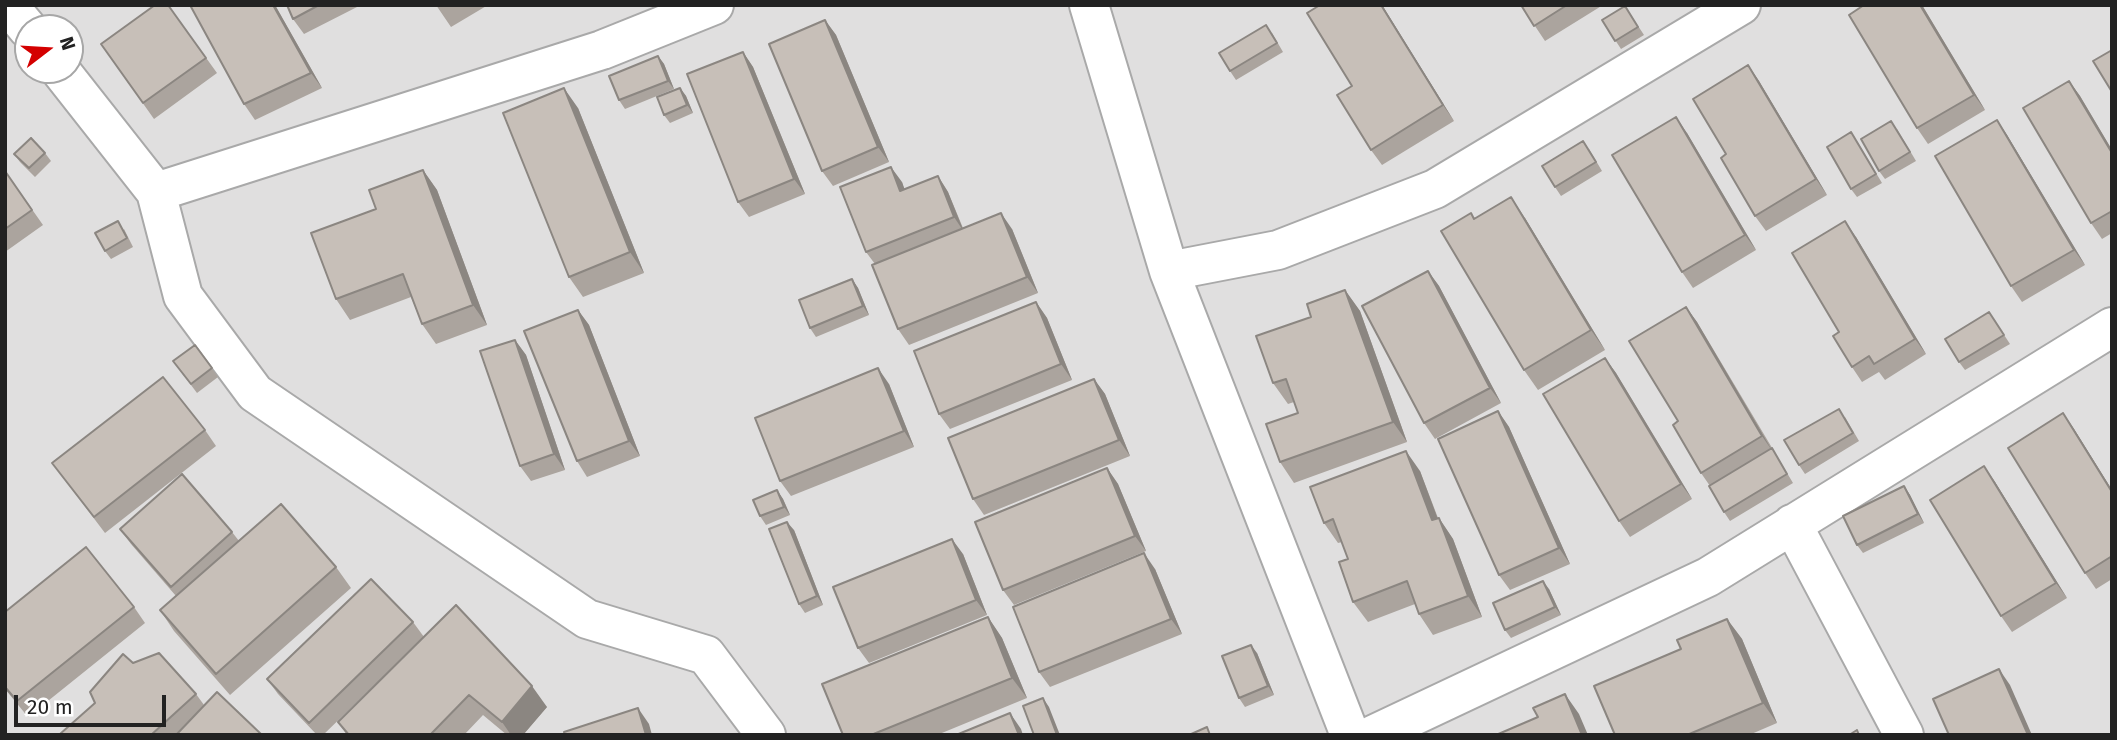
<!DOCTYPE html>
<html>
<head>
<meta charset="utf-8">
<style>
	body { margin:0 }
	#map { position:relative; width:2117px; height:740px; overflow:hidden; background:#f2efe9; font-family:"Fira Sans",sans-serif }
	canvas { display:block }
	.frame { position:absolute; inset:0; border:7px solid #222; pointer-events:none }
	.north { position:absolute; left:14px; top:14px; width:70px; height:70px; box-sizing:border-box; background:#fff; border:2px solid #a7a7a7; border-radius:50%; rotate:73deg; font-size:19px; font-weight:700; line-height:28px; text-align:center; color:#222 }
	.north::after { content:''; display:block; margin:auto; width:24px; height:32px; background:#d40000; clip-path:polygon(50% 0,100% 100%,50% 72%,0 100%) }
	.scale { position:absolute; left:14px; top:695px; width:152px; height:32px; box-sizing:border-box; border:4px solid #222; border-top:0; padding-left:9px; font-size:21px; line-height:24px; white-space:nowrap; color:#222; -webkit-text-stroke:5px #fff; paint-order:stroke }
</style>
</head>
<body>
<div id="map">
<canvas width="2117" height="740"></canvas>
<div class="frame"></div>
<div class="north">N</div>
<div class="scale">20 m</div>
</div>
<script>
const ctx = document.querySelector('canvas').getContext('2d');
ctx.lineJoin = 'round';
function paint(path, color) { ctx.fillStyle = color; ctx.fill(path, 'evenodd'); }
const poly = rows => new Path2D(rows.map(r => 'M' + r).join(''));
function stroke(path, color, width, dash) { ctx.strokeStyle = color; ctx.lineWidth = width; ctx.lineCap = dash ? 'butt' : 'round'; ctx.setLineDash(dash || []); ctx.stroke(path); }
const residential = poly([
	[5,5,2112,5,2112,735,5,735],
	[28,28,70,28,70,70,28,70]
]);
const minor = poly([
	[8,5,28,29],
	[1089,5,1169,271,1350,735],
	[60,70,156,192,602,50,714,5],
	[156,192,183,296,255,393,587,619,706,655,766,735],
	[1169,271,1278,250,1435,189,1741,5],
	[1792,524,1904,735],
	[1373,735,1708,577,2112,327]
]);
const wall = poly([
	[168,5,217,73,154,119,101,44],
	[275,5,322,88,255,120,244,104],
	[287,5,358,5,359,6,304,34,293,19],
	[436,5,488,5,451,27],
	[1382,5,1454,121,1382,165,1371,150,1352,86],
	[1521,5,1603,5,1545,41],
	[1864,5,1922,5,1985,110,1928,144,1917,128],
	[1625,6,1644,35,1621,49,1602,20],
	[825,20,836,35,889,162,833,186,822,171],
	[1272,33,1283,52,1236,80,1230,71],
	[743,52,753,67,805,194,749,217,738,202],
	[658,56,664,64,674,89,625,109,619,100],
	[1748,65,1759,81,1827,195,1766,231,1755,216,1726,154],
	[2069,81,2080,96,2112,150,2112,233,2102,239,2091,223],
	[680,88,686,96,693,113,670,123,664,115],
	[578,108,644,273,583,297,569,277],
	[1997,120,2007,135,2085,265,2022,302,2011,286],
	[1897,129,1916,161,1885,179,1879,171],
	[1687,133,1756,250,1693,288,1682,272],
	[1857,141,1882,183,1857,197,1851,189],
	[1589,149,1602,171,1561,196,1555,187],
	[45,153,51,161,35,177,20,162,14,154],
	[423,170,437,190,487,325,436,344,422,324,411,297,350,320,336,299,376,209],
	[5,171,43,225,5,252],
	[938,176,948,192,963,228,1012,229,1038,293,909,345,898,329,875,264,866,252,902,182,904,189],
	[1475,218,1525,218,1605,350,1538,390,1524,370],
	[124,229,133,247,111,259,105,251],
	[1856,237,1926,354,1885,380,1879,372,1862,382,1852,367,1839,332],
	[1428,271,1439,286,1501,403,1435,439,1424,423],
	[852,279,858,288,869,315,816,337,810,328],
	[1345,290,1360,311,1407,442,1294,483,1280,462,1298,413,1294,402,1288,404,1273,383,1311,317],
	[1036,302,1047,318,1072,380,950,429,939,414],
	[1686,307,1697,322,1793,483,1730,521,1724,512,1710,486,1701,473,1678,421],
	[578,310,589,325,640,456,587,477,577,461],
	[1989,312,2010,344,1965,370,1959,362],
	[515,340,526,355,565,470,531,481,520,466],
	[195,345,218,377,197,393,173,361],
	[1605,358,1616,373,1692,499,1630,537,1619,521],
	[1094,379,1105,394,1130,456,984,515,973,499],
	[889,384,914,447,791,496,780,481],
	[1498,411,1509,427,1570,564,1510,590,1499,575],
	[2063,413,2074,429,2112,490,2112,579,2096,589,2085,573],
	[1845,417,1859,441,1805,474,1799,465],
	[205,430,216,446,105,533,52,463],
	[1984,466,1995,482,2067,598,2012,632,2001,616],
	[1107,468,1118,484,1146,551,1014,605,1003,590],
	[1420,471,1438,518,1439,518,1453,539,1482,617,1433,635,1419,614,1415,604,1368,622,1353,602,1348,559,1342,542,1338,543,1324,523],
	[1904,486,1910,495,1924,523,1863,553,1857,545],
	[777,490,783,499,790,515,766,525,760,516],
	[120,529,232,532,239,541,336,567,351,588,230,695,174,631,160,610,176,596,131,544],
	[794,530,823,605,805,613,799,604],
	[963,554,987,615,869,663,858,648],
	[1155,569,1182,634,1050,687,1039,672],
	[1549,589,1561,615,1511,638,1505,630],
	[134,607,145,623,28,717,5,689,5,612],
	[988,617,1002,638,1027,698,937,735,843,735],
	[1727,619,1742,639,1777,723,1749,735,1615,735,1681,649],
	[413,622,424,637,547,707,523,735,507,735,483,715,464,735,347,735,338,722,416,645,323,735,317,735,278,694,267,679],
	[1257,653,1274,695,1245,707,1239,698],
	[133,663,196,694,204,705,262,735,61,735,95,703]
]);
const shadedWall = poly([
	[273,5,275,5,322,88,311,73],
	[1381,5,1382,5,1454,121,1443,105],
	[1920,5,1922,5,1985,110,1974,95],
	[825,20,836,35,889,162,878,147],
	[743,52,753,67,805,194,794,179],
	[658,56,664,64,674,89,668,81],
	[1748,65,1759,81,1827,195,1816,179],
	[2069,81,2080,96,2112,150,2112,153],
	[564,88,578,108,644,273,630,252],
	[680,88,686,96,693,113,687,105],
	[1676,117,1687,133,1756,250,1745,235],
	[1997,120,2007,135,2085,265,2074,250],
	[891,167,902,182,911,207,900,191],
	[423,170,437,190,487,325,473,305],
	[938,176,948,192,964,232,954,217],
	[1511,197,1525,218,1605,350,1591,330],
	[1001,213,1012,229,1038,293,1027,277],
	[1845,221,1856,237,1926,354,1915,339],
	[1428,271,1439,286,1501,403,1490,388],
	[852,279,858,288,869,315,863,306],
	[1345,290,1360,311,1407,442,1393,422],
	[1036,302,1047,318,1072,380,1061,364],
	[1686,307,1697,322,1773,452,1762,436],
	[578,310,589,325,640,456,629,441],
	[515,340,526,355,565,470,554,454],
	[1605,358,1616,373,1692,499,1681,484],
	[878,368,889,384,914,447,904,431],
	[1094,379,1105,394,1130,456,1119,440],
	[1498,411,1509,427,1570,564,1559,548],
	[2063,413,2074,429,2112,490,2112,492],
	[1406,451,1420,471,1446,541,1432,520],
	[1984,466,1995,482,2067,598,2056,583],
	[1107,468,1118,484,1146,551,1135,536],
	[1904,486,1910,495,1924,523,1918,514],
	[777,490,783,499,790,515,784,507],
	[1439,518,1453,539,1482,617,1468,596],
	[787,522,794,530,823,605,817,596],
	[952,539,963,554,987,615,976,600],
	[1144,553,1155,569,1182,634,1171,619],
	[1543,581,1549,589,1561,615,1555,607],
	[988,617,1002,638,1027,698,1012,678],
	[1727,619,1742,639,1777,723,1763,703],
	[1251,645,1257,653,1274,695,1268,686],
	[1999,669,2010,685,2032,735,2028,735],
	[532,686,547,707,523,735,511,735,502,722],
	[1565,694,1579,714,1588,735,1582,735],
	[1043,698,1049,707,1060,735,1057,735],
	[638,708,649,724,652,735,646,735],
	[1010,713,1021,729,1023,735,1019,735]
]);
const building = poly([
	[155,5,168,5,206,58,143,103,101,44,155,5],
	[190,5,273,5,311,73,244,104,190,5],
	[287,5,319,5,293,19,287,5],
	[1320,5,1381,5,1443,105,1371,150,1337,95,1352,86,1307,13,1320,5],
	[1521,5,1567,5,1534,26,1521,5],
	[1864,5,1920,5,1974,95,1917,128,1849,15,1864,5],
	[1625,6,1638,27,1615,41,1602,20,1625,6],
	[825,20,878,147,822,171,769,44,825,20],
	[1266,25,1277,43,1230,71,1219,53,1266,25],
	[2112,50,2112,92,2093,61,2112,50],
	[743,52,794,179,738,202,687,74,743,52],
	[658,56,668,81,619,100,609,76,658,56],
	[1748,65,1816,179,1755,216,1721,158,1726,154,1693,99,1748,65],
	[2069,81,2112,153,2112,211,2091,223,2023,108,2069,81],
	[564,88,630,252,569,277,503,113,564,88],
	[680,88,687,105,664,115,657,97,680,88],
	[1676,117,1745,235,1682,272,1612,155,1676,117],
	[1997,120,2074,250,2011,286,1935,156,1997,120],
	[1891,121,1910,152,1879,171,1861,139,1891,121],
	[1851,132,1876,174,1851,189,1827,147,1851,132],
	[31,138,45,153,29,168,14,154,31,138],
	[1583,141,1596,162,1555,187,1542,166,1583,141],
	[891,167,900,191,938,176,954,217,866,252,840,187,891,167],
	[423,170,473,305,422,324,403,274,336,299,311,233,376,209,369,190,423,170],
	[5,171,32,210,5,229,5,171],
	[1511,197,1591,330,1524,370,1441,231,1471,213,1474,219,1511,197],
	[1001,213,1027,277,898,329,872,265,1001,213],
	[118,221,127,238,105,251,95,233,118,221],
	[1845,221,1915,339,1874,364,1869,356,1852,367,1833,336,1839,332,1792,253,1845,221],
	[1428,271,1490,388,1424,423,1362,306,1428,271],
	[852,279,863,306,810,328,799,300,852,279],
	[1345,290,1393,422,1280,462,1266,424,1298,413,1286,379,1273,383,1256,336,1311,317,1307,304,1345,290],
	[1036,302,1061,364,939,414,914,351,1036,302],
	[1686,307,1762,436,1701,473,1673,425,1678,421,1629,341,1686,307],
	[578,310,629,441,577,461,524,331,578,310],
	[1989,312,2004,335,1959,362,1945,339,1989,312],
	[515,340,554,454,520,466,480,351,515,340],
	[195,345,212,368,191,384,173,361,195,345],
	[1605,358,1681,484,1619,521,1543,394,1605,358],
	[878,368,904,431,780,481,755,418,878,368],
	[163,377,205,430,94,517,52,463,163,377],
	[1094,379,1119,440,973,499,948,438,1094,379],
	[1839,409,1853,433,1799,465,1784,440,1839,409],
	[1498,411,1559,548,1499,575,1438,439,1498,411],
	[2063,413,2112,492,2112,556,2085,573,2008,448,2063,413],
	[1772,448,1787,474,1724,512,1709,486,1772,448],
	[1406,451,1432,520,1439,518,1468,596,1419,614,1407,581,1353,602,1339,562,1348,559,1333,519,1324,523,1310,487,1406,451],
	[1984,466,2056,583,2001,616,1930,500,1984,466],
	[1107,468,1135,536,1003,590,975,522,1107,468],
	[182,474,232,532,171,587,120,529,182,474],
	[1904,486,1918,514,1857,545,1843,516,1904,486],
	[777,490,784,507,760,516,753,500,777,490],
	[281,504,336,567,216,674,160,610,281,504],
	[787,522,817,596,799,604,769,529,787,522],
	[952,539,976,600,858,648,833,587,952,539],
	[86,547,134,607,17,701,5,687,5,612,86,547],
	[1144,553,1171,619,1039,672,1013,607,1144,553],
	[371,579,413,622,309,723,267,679,371,579],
	[1543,581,1555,607,1505,630,1493,603,1543,581],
	[456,605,532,686,502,722,469,695,430,735,349,735,338,722,456,605],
	[988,617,1012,678,871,735,843,735,822,684,988,617],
	[1727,619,1763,703,1687,735,1615,735,1594,686,1681,649,1677,640,1727,619],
	[1251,645,1268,686,1239,698,1222,656,1251,645],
	[159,653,196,694,151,735,61,735,60,734,95,703,90,692,123,654,133,663,159,653],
	[1999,669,2028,735,1949,735,1933,699,1999,669],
	[217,692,262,735,176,735,217,692],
	[1565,694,1582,735,1496,735,1538,717,1533,708,1565,694],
	[1043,698,1057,735,1034,735,1023,706,1043,698],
	[638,708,646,735,565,735,564,732,638,708],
	[1010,713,1019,735,956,735,1010,713],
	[1207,727,1210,735,1189,735,1207,727],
	[1857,730,1859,735,1849,735,1857,730]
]);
paint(residential, '#e0dfdf');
stroke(minor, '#a9a9a9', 42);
stroke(minor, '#fff', 38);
paint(wall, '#aba49e');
paint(shadedWall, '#8b8681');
paint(building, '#c7bfb8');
stroke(building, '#8b8681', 2);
</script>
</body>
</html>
